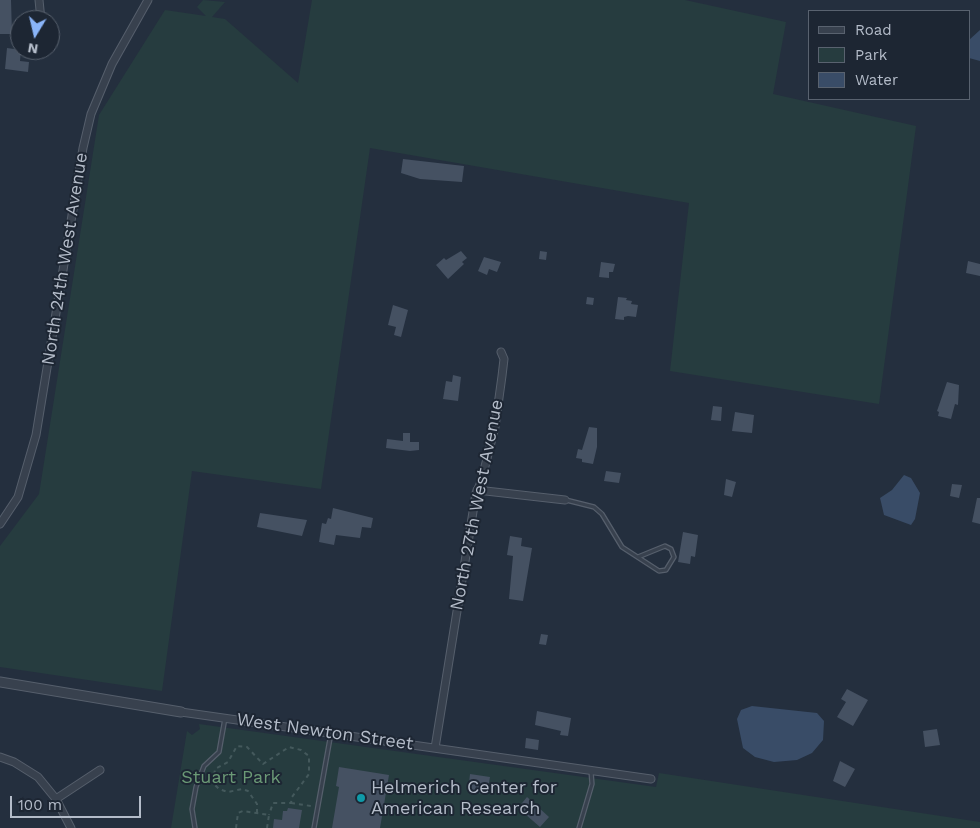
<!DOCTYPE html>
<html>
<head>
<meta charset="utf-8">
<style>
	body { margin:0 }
	#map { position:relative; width:980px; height:828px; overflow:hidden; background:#242f3e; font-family:"Work Sans",sans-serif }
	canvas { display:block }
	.legend { position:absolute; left:808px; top:10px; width:162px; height:90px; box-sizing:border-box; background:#1d2633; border:1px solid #59626f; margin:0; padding:6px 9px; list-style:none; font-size:15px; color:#b4bcc9 }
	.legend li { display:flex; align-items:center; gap:10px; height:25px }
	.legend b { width:25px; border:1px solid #59626f }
	.north { position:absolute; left:10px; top:10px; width:50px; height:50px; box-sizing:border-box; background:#1d2633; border:1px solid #59626f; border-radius:50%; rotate:189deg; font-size:14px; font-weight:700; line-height:20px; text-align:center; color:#b4bcc9 }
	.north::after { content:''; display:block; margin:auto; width:18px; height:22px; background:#8ab4f8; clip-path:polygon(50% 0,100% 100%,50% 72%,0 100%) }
	.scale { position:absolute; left:10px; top:796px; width:131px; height:22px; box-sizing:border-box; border:2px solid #b4bcc9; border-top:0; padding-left:6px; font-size:15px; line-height:18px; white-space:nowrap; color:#b4bcc9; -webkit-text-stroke:4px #1d2633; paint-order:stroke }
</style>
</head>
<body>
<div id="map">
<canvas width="980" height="828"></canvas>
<ul class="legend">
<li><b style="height:6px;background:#38414e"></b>Road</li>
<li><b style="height:14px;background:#263c3f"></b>Park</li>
<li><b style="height:14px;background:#394c67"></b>Water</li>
</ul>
<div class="north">N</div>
<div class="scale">100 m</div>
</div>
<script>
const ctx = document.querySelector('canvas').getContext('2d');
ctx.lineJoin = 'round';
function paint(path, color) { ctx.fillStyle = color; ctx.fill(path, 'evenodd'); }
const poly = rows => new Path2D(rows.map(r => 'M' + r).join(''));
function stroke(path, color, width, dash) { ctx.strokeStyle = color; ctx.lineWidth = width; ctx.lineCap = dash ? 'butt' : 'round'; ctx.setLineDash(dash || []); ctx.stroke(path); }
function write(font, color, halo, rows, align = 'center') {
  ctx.font = font + ' "Work Sans",sans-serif'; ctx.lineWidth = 4; ctx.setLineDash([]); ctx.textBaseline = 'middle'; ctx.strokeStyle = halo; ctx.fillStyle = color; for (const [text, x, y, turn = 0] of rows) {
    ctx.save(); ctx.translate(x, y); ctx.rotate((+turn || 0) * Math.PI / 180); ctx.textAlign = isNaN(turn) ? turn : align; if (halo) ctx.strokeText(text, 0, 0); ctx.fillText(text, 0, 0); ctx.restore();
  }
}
const green = poly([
	[203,0,225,2,212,17,225,19,298,83,312,0,685,0,786,22,773,94,916,126,879,404,670,371,689,203,370,148,321,489,192,471,162,691,0,667,0,546,39,494,99,115,165,10,206,16,197,7],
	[199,724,656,787,659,773,980,822,980,828,171,828,187,731,192,735,200,729]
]);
const water = poly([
	[980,30,980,61,969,58,969,40],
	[904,475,911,478,920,493,915,519,911,525,884,515,881,502,880,498,892,490],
	[752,706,817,713,824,721,823,740,812,753,797,760,774,762,755,757,743,748,737,719,741,710]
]);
const building = poly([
	[0,0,11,0,12,34,0,34],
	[7,48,21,50,20,61,29,62,28,72,5,69],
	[403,159,464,166,462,182,420,179,401,173],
	[461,251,467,258,462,262,464,264,448,279,436,265,444,258,446,260],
	[540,251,547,252,546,260,539,259],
	[484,257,501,262,497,272,489,269,487,275,478,271],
	[968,261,980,264,980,276,966,273],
	[601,262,615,264,613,272,609,272,609,278,599,277],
	[587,297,594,298,593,305,586,304],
	[618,297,627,298,626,300,632,301,631,304,638,305,636,317,628,316,624,317,624,320,615,319],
	[393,305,408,310,401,337,394,335,396,327,388,325],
	[453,375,461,377,458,401,443,399,446,381,452,382],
	[947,382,959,385,958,405,955,404,951,419,938,416,939,412,937,411],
	[713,406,722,407,721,421,711,420],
	[735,412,754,415,752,433,732,431],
	[589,427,597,428,597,447,593,464,582,462,582,459,576,458,578,449,582,450],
	[403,433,410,433,410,442,419,442,419,450,410,451,386,448,387,439,403,441],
	[606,471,621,473,619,483,604,481],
	[726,479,736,482,732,497,724,495],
	[952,484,962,485,959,498,950,496],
	[977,498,980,498,980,524,972,522],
	[333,508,373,518,371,528,362,527,360,538,336,535,334,545,319,542,322,523,326,524,328,518,331,519],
	[260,513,307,520,302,536,257,527],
	[683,532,698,535,695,557,691,556,690,564,678,562],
	[510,536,522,538,521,546,532,548,523,601,509,599,513,556,507,555],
	[541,634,548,635,546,645,539,644],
	[847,689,868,700,853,726,837,717,846,702,841,699],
	[537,711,571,718,568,736,560,735,561,731,535,725],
	[937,729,940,745,925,747,923,731],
	[526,738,539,740,538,750,525,748],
	[840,761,855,769,845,787,833,781],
	[339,767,389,775,380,828,332,828,339,787,336,786],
	[470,774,490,777,487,794,468,792],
	[527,797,549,817,540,827,518,808],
	[288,808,302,810,299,828,273,828,274,819,282,820,283,811,287,811]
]);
const path = poly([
	[291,803,311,806],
	[257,813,257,804,248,791,242,789,228,792,219,789,213,783,215,769,228,762,237,746,247,747,263,764,289,747,301,750,309,756,309,774,292,797,291,803,273,803,269,815],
	[236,828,238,813,243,811,269,815,267,828]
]);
const service = poly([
	[566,500,594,507,602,514,622,547,659,571,666,570,674,557,671,549,665,546,638,557],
	[195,828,192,809,196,787,204,766,219,752,225,718],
	[314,828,331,733],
	[579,828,592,784,591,771]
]);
const minor = poly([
	[39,0,41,20],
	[477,490,565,500],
	[0,524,18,497,36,435,83,148,91,114,112,64,148,0],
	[181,712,651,779],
	[435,748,476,493,481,482,495,427,502,376,504,359,501,352],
	[0,757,14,762,38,777,56,799,71,828],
	[56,799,100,770]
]);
const tertiary = poly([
	[0,682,181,712]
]);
const markers = [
	[361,798,5,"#0f9aa8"]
];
const streetNames = [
	["North 24th West Avenue",65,259,-81],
	["North 27th West Avenue",477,505,-79],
	["West Newton Street",325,732,8]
];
const parkNames = [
	["Stuart Park",231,778]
];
const poiNames = [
	["Helmerich Center for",371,788],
	["American Research",371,809]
];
paint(green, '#263c3f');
paint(water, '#394c67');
paint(building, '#455162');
stroke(service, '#565f6c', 5.5);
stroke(minor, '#565f6c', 9);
stroke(tertiary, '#565f6c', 11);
stroke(path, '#44595c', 2, [4, 4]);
stroke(service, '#38414e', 3);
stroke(minor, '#38414e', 7);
stroke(tertiary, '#38414e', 9);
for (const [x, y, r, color] of markers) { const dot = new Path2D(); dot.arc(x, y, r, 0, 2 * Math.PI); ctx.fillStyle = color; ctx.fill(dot); stroke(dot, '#1d2633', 2); }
write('18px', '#b4bcc9', '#1d2633', streetNames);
write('18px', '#6b9a76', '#1d2633', parkNames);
write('18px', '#b4bcc9', '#1d2633', poiNames, 'left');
</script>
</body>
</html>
